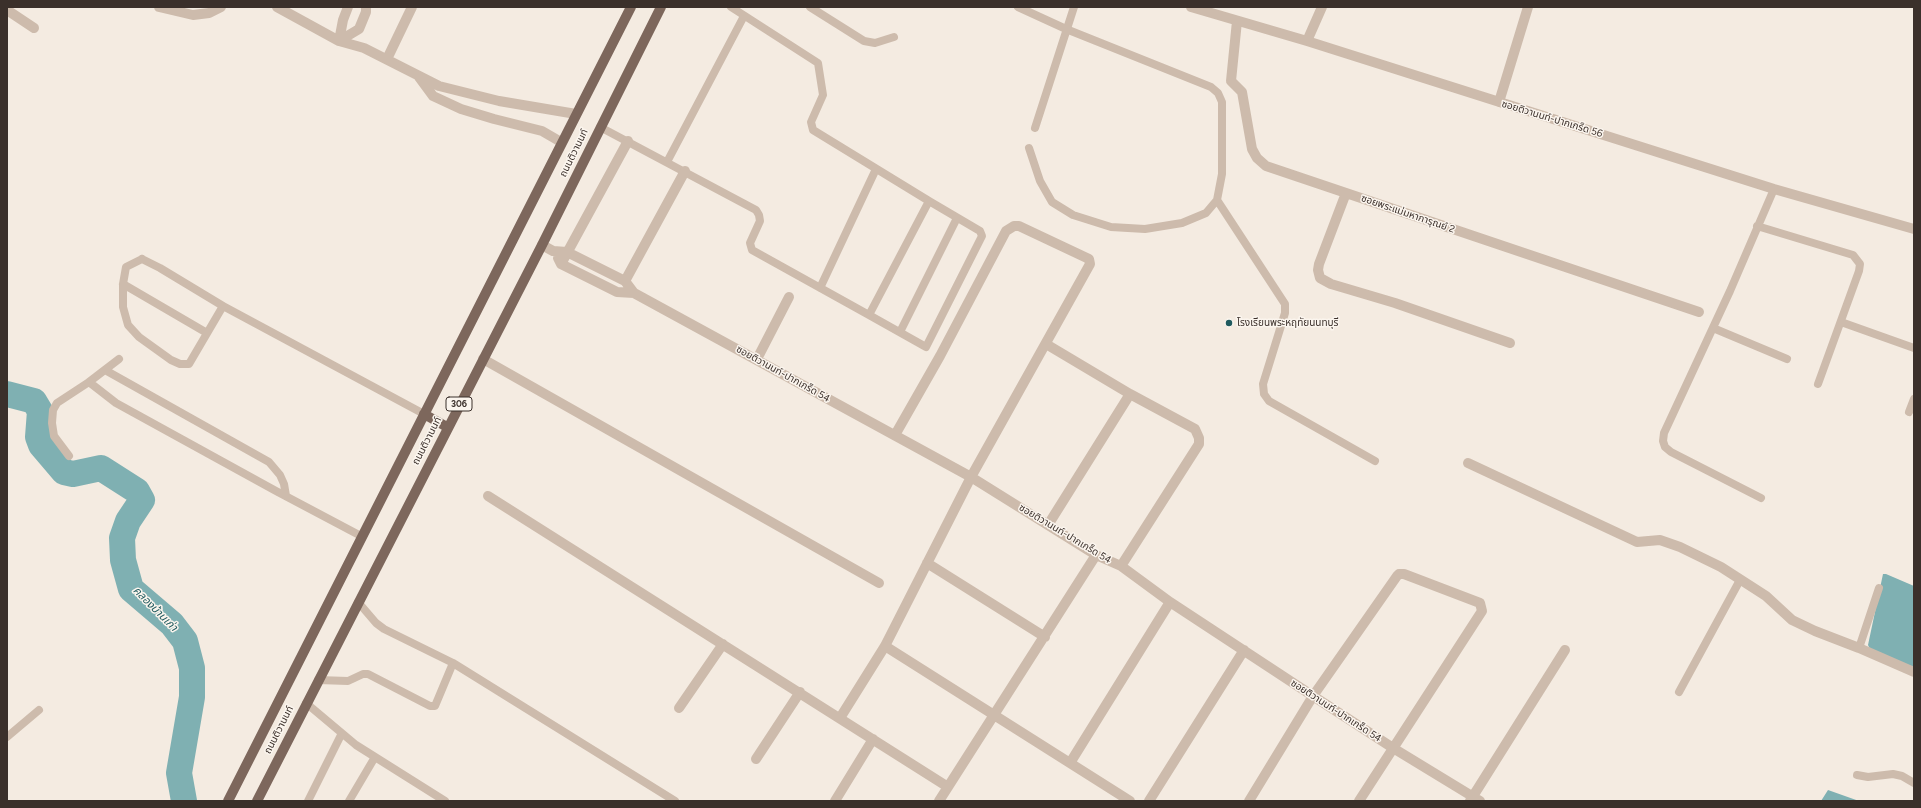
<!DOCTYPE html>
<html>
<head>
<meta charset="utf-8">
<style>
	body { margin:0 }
	#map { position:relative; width:1921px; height:808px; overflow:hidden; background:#f4ebe1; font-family:Figtree,sans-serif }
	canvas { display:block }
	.frame { position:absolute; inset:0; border:8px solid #3b302b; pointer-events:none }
</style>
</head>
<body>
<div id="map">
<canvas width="1921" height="808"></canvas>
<div class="frame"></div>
</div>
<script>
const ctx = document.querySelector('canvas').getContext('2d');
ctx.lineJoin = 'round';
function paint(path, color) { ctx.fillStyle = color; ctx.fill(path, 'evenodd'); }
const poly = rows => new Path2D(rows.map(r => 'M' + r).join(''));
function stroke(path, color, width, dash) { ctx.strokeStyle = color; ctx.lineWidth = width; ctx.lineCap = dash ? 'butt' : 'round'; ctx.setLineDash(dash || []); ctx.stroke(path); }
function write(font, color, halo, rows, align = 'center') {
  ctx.font = font + ' Figtree,"Noto Sans Thai",sans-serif'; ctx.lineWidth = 3; ctx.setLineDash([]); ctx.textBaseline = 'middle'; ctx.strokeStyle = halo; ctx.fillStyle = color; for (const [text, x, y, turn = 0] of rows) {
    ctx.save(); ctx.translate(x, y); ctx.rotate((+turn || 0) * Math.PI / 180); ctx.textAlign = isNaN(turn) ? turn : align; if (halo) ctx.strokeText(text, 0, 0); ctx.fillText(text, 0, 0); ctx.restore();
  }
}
const water = poly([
	[1883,574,1886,574,1914,586,1914,669,1870,649,1868,645],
	[1828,790,1859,801,1821,801]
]);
const river = poly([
	[7,394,34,401,40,411,38,437,41,445,64,472,73,474,101,468,137,491,142,500,128,521,122,538,123,560,131,589,172,624,185,641,192,668,192,697,179,773,184,801]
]);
const service = poly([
	[810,7,864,41,875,43,894,37],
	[1018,7,1066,29,1211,87,1218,93,1222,102,1222,174,1217,200,1206,213,1182,223,1145,229,1111,227,1073,215,1052,202,1040,181,1029,148],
	[600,127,756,210,759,215,760,221,750,243,752,250,869,315,929,201,813,130,811,122,823,95,818,63,731,7],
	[1035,128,1074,7],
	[667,162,744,16],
	[1217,200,1285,304,1285,313,1263,384,1264,394,1269,401,1375,461],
	[1757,226,1853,255,1860,264,1859,271,1818,384],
	[142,259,160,268,223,306,189,364,180,364,171,360,139,337,128,325,123,307,123,284,126,267,142,259],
	[123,284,207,333],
	[820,288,876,169],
	[223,306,424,414],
	[869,315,926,347,982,236,980,231,929,201],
	[1841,322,1914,348],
	[1713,328,1787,359],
	[900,332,957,218],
	[119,359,89,382,116,403,276,491,361,536],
	[105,370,269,462,280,475,284,484,286,496],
	[1909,412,1914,399],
	[69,456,54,436,52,423,53,410,57,403,89,382],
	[1761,498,1671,452,1665,447,1663,441,1664,433,1730,291,1774,189],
	[1859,648,1879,588],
	[453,663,675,801],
	[318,680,348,681,363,674,368,674,430,706,435,706,453,663,384,629,376,623,358,602],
	[1679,692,1740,580],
	[306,703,356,745,445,801],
	[7,737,39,710],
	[1857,775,1868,777,1893,774,1902,776,1914,783],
	[308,801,341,735],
	[349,801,375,757]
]);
const minor = poly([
	[159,7,193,15,209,13,221,7],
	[277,7,339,41,364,48,439,86,499,101,576,114],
	[1191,7,1307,41,1774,189,1914,229],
	[7,10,34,28],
	[1237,21,1231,81,1242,92,1252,149,1257,158,1266,166,1699,312],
	[339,41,359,29,366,12,366,7],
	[339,41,343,20,348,7],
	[1307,41,1322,7],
	[387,59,412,7],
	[419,77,433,96,461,109,494,119,542,131,561,142],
	[1499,102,1528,7],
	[1346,193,1319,264,1318,270,1320,278,1331,284,1395,303,1510,343],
	[542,245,553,251,567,252,625,281,634,293,971,477,1096,555,1121,566,1170,602,1313,696,1393,748,1480,801],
	[558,258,561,264,617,292,634,293],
	[561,264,628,141],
	[625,281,685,171],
	[1046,344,1130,394,1195,429,1199,438,1199,444,1121,566],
	[483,359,879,583],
	[757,359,789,297],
	[1468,463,1637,542,1660,540,1680,547,1721,567,1766,596,1792,620,1815,631,1859,648,1914,672],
	[488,496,948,787],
	[1048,525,1130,394],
	[927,563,1045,637],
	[885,646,1130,801],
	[679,708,723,644],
	[840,718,885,646,971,477,1090,264,1089,259,1019,226,1014,226,1006,231,940,356,895,435],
	[756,759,800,692],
	[1070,763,1170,602],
	[835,801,873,739],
	[939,801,1096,555],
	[1149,801,1244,650],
	[1249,801,1313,696,1397,576,1399,574,1404,574,1480,603,1482,611,1359,801],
	[1470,801,1565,650]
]);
const primary = poly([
	[424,414,447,427],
	[228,801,631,7],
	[257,801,542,245,661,7]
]);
const markers = [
	[1229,323,4,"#1f5a5e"]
];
const shields = [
	[459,404,26]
];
const shieldNames = [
	["306",459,404]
];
const streetNames = [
	["ซอยติวานนท์-ปากเกร็ด 56",1552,119,17],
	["ถนนติวานนท์",574,153,-64],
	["ซอยพระแม่มหาการุณย์ 2",1408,214,19],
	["ซอยติวานนท์-ปากเกร็ด 54",783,374,29],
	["ถนนติวานนท์",427,441,-63],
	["ซอยติวานนท์-ปากเกร็ด 54",1065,534,31],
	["ซอยติวานนท์-ปากเกร็ด 54",1336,711,33],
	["ถนนติวานนท์",279,730,-63]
];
const poiNames = [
	["โรงเรียนพระหฤทัยนนทบุรี",1237,323]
];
const waterNames = [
	["คลองบ้านเก่า",155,609,45]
];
paint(water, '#7fb0b2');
stroke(river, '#7fb0b2', 26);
stroke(service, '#cdbbac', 8);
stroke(minor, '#cdbbac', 10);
stroke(primary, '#7d675c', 10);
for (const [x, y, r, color] of markers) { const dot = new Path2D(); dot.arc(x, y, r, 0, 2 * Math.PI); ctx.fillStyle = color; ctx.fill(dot); stroke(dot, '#fbf5ee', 1.5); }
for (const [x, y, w] of shields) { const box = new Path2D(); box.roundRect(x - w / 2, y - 7, w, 14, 3); ctx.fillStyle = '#fbf5ee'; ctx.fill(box); stroke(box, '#3b302b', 1); }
write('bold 9px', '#3b302b', null, shieldNames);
write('10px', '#3b302b', '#fbf5ee', streetNames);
write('10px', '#3b302b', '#fbf5ee', poiNames, 'left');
write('italic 11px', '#1f5a5e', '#fbf5ee', waterNames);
</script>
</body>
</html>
